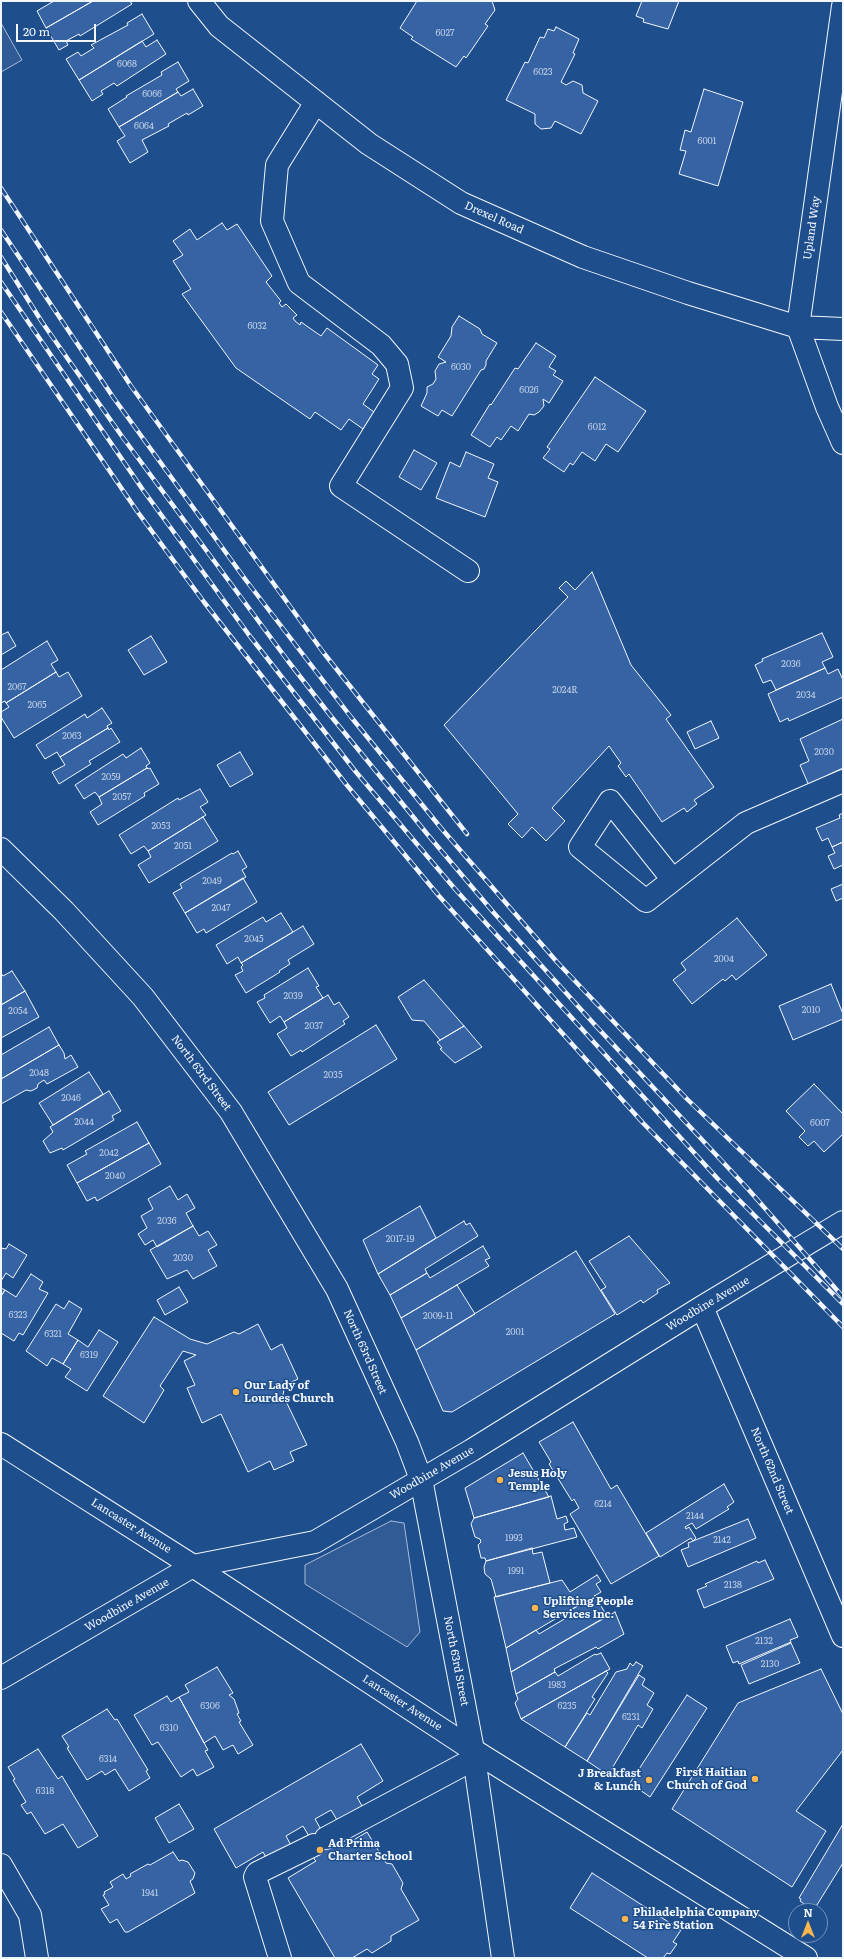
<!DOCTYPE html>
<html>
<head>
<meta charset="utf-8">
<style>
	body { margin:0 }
	#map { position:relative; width:844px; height:1959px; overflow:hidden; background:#1f4e8c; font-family:Literata,serif }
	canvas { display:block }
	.frame { position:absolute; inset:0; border:2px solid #f2f6ff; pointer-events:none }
	.north { position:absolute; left:788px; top:1903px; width:40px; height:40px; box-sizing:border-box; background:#1f4e8c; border:1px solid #7391ba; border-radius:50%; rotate:0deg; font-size:11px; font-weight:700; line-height:16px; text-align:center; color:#f2f6ff }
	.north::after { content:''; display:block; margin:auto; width:14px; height:18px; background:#ffb74d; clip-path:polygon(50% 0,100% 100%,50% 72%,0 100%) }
	.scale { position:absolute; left:16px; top:24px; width:80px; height:18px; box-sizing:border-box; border:2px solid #f2f6ff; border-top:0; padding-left:5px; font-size:12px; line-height:14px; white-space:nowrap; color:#f2f6ff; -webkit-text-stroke:3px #1f4e8c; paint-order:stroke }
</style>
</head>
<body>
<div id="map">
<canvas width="844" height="1959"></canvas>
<div class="frame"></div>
<div class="north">N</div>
<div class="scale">20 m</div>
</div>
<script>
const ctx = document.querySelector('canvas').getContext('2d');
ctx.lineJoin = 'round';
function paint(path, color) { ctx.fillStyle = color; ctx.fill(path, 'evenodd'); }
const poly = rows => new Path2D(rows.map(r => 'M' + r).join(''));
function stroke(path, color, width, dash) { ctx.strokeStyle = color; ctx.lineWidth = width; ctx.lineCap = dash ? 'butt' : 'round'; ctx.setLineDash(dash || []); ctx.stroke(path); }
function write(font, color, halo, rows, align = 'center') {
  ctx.font = font + ' Literata,serif'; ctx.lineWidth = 3; ctx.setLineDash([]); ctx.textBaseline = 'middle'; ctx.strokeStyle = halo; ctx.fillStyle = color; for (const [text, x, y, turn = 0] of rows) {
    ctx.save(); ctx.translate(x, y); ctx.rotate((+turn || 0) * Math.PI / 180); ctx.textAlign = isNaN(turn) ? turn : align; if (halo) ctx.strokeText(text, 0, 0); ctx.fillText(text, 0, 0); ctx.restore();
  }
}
const built = poly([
	[1,23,22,60,1,72,1,23],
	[391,1521,404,1523,420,1632,407,1647,305,1584,305,1565,391,1521]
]);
const building = poly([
	[54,1,93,1,46,28,37,11,54,1],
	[93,1,130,1,132,4,80,36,79,34,66,41,68,45,59,50,46,28,93,1],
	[417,1,492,1,495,10,485,24,488,26,466,58,464,56,456,67,411,39,413,37,400,28,417,1],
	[642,1,679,1,668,29,643,22,644,19,636,16,642,1],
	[142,14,154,34,79,80,66,59,78,52,81,56,94,48,91,45,128,25,127,23,142,14],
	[556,27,579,39,573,53,575,54,561,82,566,85,573,81,582,85,583,93,598,101,581,134,555,121,551,128,541,129,535,124,535,114,506,100,525,62,528,63,540,37,544,38,548,29,554,31,556,27],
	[157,40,166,54,117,86,114,83,101,91,103,94,92,101,79,80,142,41,146,47,157,40],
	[178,62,189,81,176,89,178,92,119,127,108,109,127,97,126,96,162,75,161,72,178,62],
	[193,89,203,106,188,115,187,113,168,124,169,126,142,140,148,152,130,163,117,141,125,136,119,127,178,92,181,96,193,89],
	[704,89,743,102,718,186,679,174,686,151,680,150,685,130,691,132,704,89],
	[222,223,227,230,237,224,272,276,266,282,281,301,279,303,282,307,286,304,297,315,293,318,295,321,300,325,301,322,321,336,327,328,378,365,372,374,379,379,363,404,374,412,363,429,349,419,341,430,315,412,310,419,236,368,182,294,191,289,173,261,183,255,173,241,190,229,197,240,222,223],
	[459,316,480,329,482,334,497,343,486,361,486,365,484,369,481,370,452,416,442,410,438,416,421,406,427,393,427,387,433,384,436,379,435,371,439,364,446,362,438,357,451,336,452,327,459,316],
	[536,343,556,356,549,367,556,371,553,375,563,381,549,403,543,399,544,406,539,412,534,415,529,414,518,431,511,426,501,440,497,437,490,447,471,435,490,404,491,405,515,368,518,369,536,343],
	[595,377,646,411,618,452,606,444,595,461,582,452,573,465,570,463,564,472,543,458,550,449,547,447,595,377],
	[414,450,437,463,421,490,399,477,414,450],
	[466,452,494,464,488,478,498,482,485,517,436,498,450,462,460,467,466,452],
	[592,572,631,665,671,715,666,719,714,787,694,800,697,804,687,812,684,808,662,822,629,774,626,777,618,766,621,763,609,746,552,808,565,821,546,841,532,827,522,838,508,824,518,814,444,725,568,597,559,588,566,581,575,590,592,572],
	[8,632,16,646,1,655,1,635,8,632],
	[822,633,833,657,822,662,825,668,776,690,771,680,763,683,755,665,763,661,762,659,822,633],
	[151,636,167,662,144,675,128,650,151,636],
	[47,641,58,660,51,664,56,672,6,703,5,701,1,703,1,670,47,641],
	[825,668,828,674,838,669,843,680,843,697,789,721,788,718,780,722,768,694,825,668],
	[56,672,59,677,68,672,82,696,14,738,1,717,1,712,9,707,6,703,56,672],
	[102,708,112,723,107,726,108,728,60,757,57,752,45,759,36,745,85,714,87,718,102,708],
	[843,719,843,768,828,775,810,788,800,765,809,761,800,739,843,719],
	[711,721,719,738,695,749,687,732,711,721],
	[108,728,109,730,111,728,120,742,89,761,91,764,59,784,52,772,65,765,60,757,108,728],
	[141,748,150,763,146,766,147,768,99,797,95,792,84,799,75,785,123,754,126,758,141,748],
	[240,752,253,774,230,787,217,765,240,752],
	[147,768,148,769,150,768,159,784,144,793,145,796,98,825,90,812,102,804,99,797,147,768],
	[200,789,208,802,200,807,206,815,148,851,144,846,131,854,119,835,178,798,179,800,200,789],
	[843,813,843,842,832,847,828,838,822,841,816,828,840,818,839,815,843,813],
	[203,817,218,841,149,883,138,865,151,857,148,851,203,817],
	[843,842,843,865,834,869,828,856,835,853,832,847,843,842],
	[238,851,247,867,242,870,246,877,185,913,173,893,182,888,180,884,232,853,233,854,238,851],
	[243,878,257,902,206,933,204,929,197,933,185,913,243,878],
	[843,884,843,898,836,901,831,889,843,884],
	[281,913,293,932,241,963,238,957,227,964,216,945,263,917,266,922,281,913],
	[737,918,767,955,736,980,732,975,725,981,723,979,692,1004,673,980,686,970,681,963,737,918],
	[303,926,314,944,288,960,290,964,279,971,280,972,246,993,235,975,243,971,241,967,243,965,241,963,303,926],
	[308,968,319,986,316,987,323,998,284,1022,280,1016,270,1023,257,1002,265,998,264,995,308,968],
	[12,971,25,991,1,1005,1,973,3,976,12,971],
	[424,980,464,1026,440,1040,424,1021,412,1020,398,997,424,980],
	[831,984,843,1014,843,1019,793,1040,779,1006,831,984],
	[25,991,39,1017,1,1038,1,1005,25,991],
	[328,995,334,1005,339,1002,349,1017,343,1021,345,1024,302,1052,301,1050,291,1056,277,1034,287,1028,284,1022,328,995],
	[376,1025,397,1059,289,1125,268,1092,376,1025],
	[464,1026,482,1047,455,1063,440,1049,442,1048,437,1042,464,1026],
	[49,1027,59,1045,1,1079,1,1055,49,1027],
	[59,1045,64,1053,65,1059,71,1055,78,1067,47,1084,44,1080,38,1084,37,1088,31,1091,26,1090,1,1104,1,1079,59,1045],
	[89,1072,103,1094,53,1125,39,1103,89,1072],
	[814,1084,843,1114,843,1134,824,1152,814,1141,808,1146,799,1137,805,1131,786,1111,814,1084],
	[109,1091,121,1111,112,1116,114,1120,63,1150,62,1148,50,1153,43,1141,53,1132,50,1127,109,1091],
	[137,1122,149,1143,77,1183,67,1165,87,1154,85,1151,137,1122],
	[149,1143,161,1164,97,1201,95,1197,87,1201,77,1183,149,1143],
	[170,1186,178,1200,187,1194,195,1208,186,1213,193,1226,157,1247,153,1240,145,1245,138,1234,147,1228,141,1216,153,1209,148,1199,170,1186],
	[420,1206,436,1238,378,1274,363,1240,420,1206],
	[464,1221,466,1225,470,1223,478,1236,425,1269,427,1273,390,1295,378,1274,464,1221],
	[193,1226,199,1236,208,1231,217,1245,208,1250,217,1266,193,1279,187,1270,167,1279,150,1250,193,1226],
	[629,1236,670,1283,657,1290,658,1293,643,1303,641,1300,617,1315,601,1290,606,1287,589,1261,629,1236],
	[9,1244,27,1255,13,1278,6,1273,1,1281,1,1248,6,1249,9,1244],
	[483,1246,490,1258,485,1260,489,1266,401,1318,390,1295,427,1273,430,1278,483,1246],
	[576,1251,615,1314,452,1412,443,1411,416,1350,576,1251],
	[31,1274,43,1282,39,1289,48,1293,23,1335,19,1333,14,1341,1,1333,1,1296,5,1290,16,1297,31,1274],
	[457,1285,475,1314,416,1350,401,1318,457,1285],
	[179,1287,188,1302,165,1315,157,1300,179,1287],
	[1,1288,5,1290,1,1296,1,1288],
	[69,1301,82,1309,68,1334,78,1340,63,1364,52,1358,47,1366,26,1351,56,1304,64,1309,69,1301],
	[154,1317,190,1339,207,1344,234,1332,239,1334,258,1324,271,1350,282,1344,298,1379,285,1385,283,1395,307,1445,290,1452,294,1461,274,1470,270,1461,248,1472,221,1414,202,1423,187,1388,195,1385,184,1361,196,1355,183,1351,160,1386,164,1390,144,1423,103,1396,154,1317],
	[99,1330,118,1342,87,1391,65,1377,71,1369,63,1364,78,1340,88,1347,99,1330],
	[573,1422,611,1489,617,1485,659,1556,611,1584,570,1514,579,1508,574,1499,572,1501,549,1464,551,1462,539,1442,573,1422],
	[523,1453,549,1497,474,1518,465,1488,523,1453],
	[724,1484,734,1502,727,1507,729,1509,696,1529,692,1523,685,1527,686,1529,689,1527,696,1538,693,1541,691,1538,660,1557,646,1533,724,1484],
	[551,1496,557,1519,566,1516,568,1522,564,1524,565,1530,574,1528,577,1537,486,1561,485,1558,481,1558,478,1545,481,1542,480,1539,475,1537,471,1524,474,1518,551,1496],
	[748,1519,756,1538,688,1567,681,1550,689,1547,688,1543,748,1519],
	[532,1548,533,1554,542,1552,550,1583,496,1597,491,1579,485,1574,484,1567,486,1561,532,1548],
	[765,1560,774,1579,704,1608,697,1590,707,1586,705,1584,757,1561,758,1563,765,1560],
	[597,1575,601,1581,596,1584,601,1592,506,1648,494,1597,562,1580,570,1592,597,1575],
	[595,1596,607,1616,511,1672,506,1648,536,1630,539,1634,566,1618,564,1614,595,1596],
	[615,1612,624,1634,598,1649,596,1647,554,1669,555,1672,516,1694,511,1672,615,1612],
	[790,1619,798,1637,790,1640,791,1642,739,1664,738,1661,733,1663,726,1646,790,1619],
	[791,1643,800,1663,749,1684,741,1665,791,1643],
	[601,1653,610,1669,521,1719,515,1703,518,1699,516,1694,555,1672,558,1676,595,1654,596,1655,601,1653],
	[636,1662,643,1666,587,1761,565,1747,587,1713,590,1715,616,1672,627,1669,630,1663,633,1666,636,1662],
	[217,1667,233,1693,229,1695,234,1699,239,1713,237,1714,241,1721,239,1722,253,1745,238,1754,233,1745,223,1750,215,1736,204,1743,179,1697,189,1692,185,1685,217,1667],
	[821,1669,843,1714,843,1750,796,1811,826,1831,792,1887,672,1809,738,1703,821,1669],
	[606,1671,608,1673,592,1697,595,1699,565,1747,521,1719,606,1671],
	[639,1675,645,1679,642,1685,654,1693,647,1705,653,1709,642,1728,638,1725,608,1775,587,1761,639,1675],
	[687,1695,707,1708,650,1797,630,1783,687,1695],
	[167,1696,171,1702,179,1697,208,1750,205,1751,214,1767,197,1776,193,1769,181,1777,158,1742,152,1745,134,1715,167,1696],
	[107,1709,115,1720,117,1719,148,1770,146,1771,150,1778,129,1791,115,1769,105,1775,102,1771,87,1780,67,1748,69,1747,62,1736,107,1709],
	[361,1744,383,1781,357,1797,362,1806,337,1820,331,1810,315,1819,331,1847,335,1844,340,1848,367,1832,386,1863,392,1864,403,1883,401,1889,419,1920,391,1936,391,1941,372,1953,367,1949,352,1958,335,1958,288,1878,316,1861,314,1859,315,1855,319,1853,303,1826,286,1836,292,1847,268,1861,263,1852,236,1868,214,1829,361,1744],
	[38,1749,58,1779,62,1776,98,1836,78,1848,63,1824,45,1834,31,1812,27,1814,21,1805,26,1802,13,1780,15,1779,8,1767,38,1749],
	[179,1804,194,1829,169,1843,155,1818,179,1804],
	[843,1824,843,1863,815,1908,812,1907,811,1909,800,1901,801,1899,799,1898,843,1824],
	[173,1852,179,1861,182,1860,188,1862,195,1873,193,1879,190,1881,195,1893,128,1932,125,1932,117,1919,110,1923,101,1909,109,1905,103,1895,105,1894,104,1892,113,1887,110,1882,123,1874,126,1879,131,1876,130,1874,148,1864,150,1865,173,1852],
	[592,1873,681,1930,673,1942,677,1944,670,1954,667,1953,663,1958,648,1958,570,1908,592,1873]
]);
const minor = poly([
	[199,1,219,26,369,144,461,203,583,257,688,293,798,327,843,329],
	[843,6,798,327,827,407,843,443],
	[316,102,277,165,272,221,299,283,381,345,397,364,402,388,341,486,468,571],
	[673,880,610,801,580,847,646,901,746,823,843,781],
	[702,1307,843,1636],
	[1,1678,193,1566,315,1542,472,1450,702,1307,843,1222],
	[326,1838,474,1759],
	[1,1865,30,1915,37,1958],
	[280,1958,255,1877,257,1873,314,1845]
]);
const major = poly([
	[1,849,64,911,143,997,231,1112,337,1289,407,1442,421,1479,473,1750,503,1958]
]);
const highway = poly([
	[1,1444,193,1566,473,1750,806,1958]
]);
const rail = poly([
	[1,188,131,386,323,652,467,834],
	[1,230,113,397,245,579,351,717,441,828,557,962,687,1099,843,1249],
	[1,257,42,322,121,435,288,661,330,715,428,835,494,913,595,1025,748,1189,843,1297],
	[1,282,143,490,249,635,356,772,455,889,717,1178,843,1304],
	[1,312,137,511,204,602,346,784,439,896,643,1123,843,1327]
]);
const markers = [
	[236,1392,4,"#ffb74d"],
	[500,1480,4,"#ffb74d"],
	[535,1608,4,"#ffb74d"],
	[755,1779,4,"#ffb74d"],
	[649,1780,4,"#ffb74d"],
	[320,1850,4,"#ffb74d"],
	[625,1919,4,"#ffb74d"]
];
const numberNames = [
	["6027",445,33],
	["6068",127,64],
	["6023",543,72],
	["6066",152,94],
	["6064",144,126],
	["6001",707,141],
	["6032",257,326],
	["6030",461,367],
	["6026",529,390],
	["6012",597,427],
	["2036",791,664],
	["2067",17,687],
	["2024R",565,690],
	["2034",806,695],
	["2065",37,705],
	["2063",72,736],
	["2030",824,752],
	["2059",111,777],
	["2057",122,797],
	["2053",161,826],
	["2051",183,846],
	["2049",212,881],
	["2047",221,908],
	["2045",254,939],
	["2004",724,959],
	["2039",293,996],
	["2010",811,1010],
	["2054",18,1011],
	["2037",314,1026],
	["2048",39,1073],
	["2035",333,1075],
	["2046",71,1098],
	["2044",84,1122],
	["6007",820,1123],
	["2042",109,1153],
	["2040",115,1176],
	["2036",167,1221],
	["2017-19",400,1239],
	["2030",183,1258],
	["6323",18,1315],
	["2009-11",438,1316],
	["2001",515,1332],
	["6321",53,1334],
	["6319",89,1355],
	["6214",603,1504],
	["2144",695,1516],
	["1993",514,1538],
	["2142",722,1540],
	["1991",516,1571],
	["2138",733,1585],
	["2132",764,1641],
	["2130",770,1664],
	["1983",557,1685],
	["6306",210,1706],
	["6235",567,1706],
	["6231",631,1717],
	["6310",169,1728],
	["6314",108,1759],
	["6318",45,1791],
	["1941",150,1893]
];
const streetNames = [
	["Drexel Road",494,218,24],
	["Upland Way",812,228,-82],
	["North 63rd Street",201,1073,53],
	["Woodbine Avenue",708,1304,-31],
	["North 63rd Street",365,1352,66],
	["North 62nd Street",772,1471,67],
	["Woodbine Avenue",432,1473,-30],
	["Lancaster Avenue",131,1526,32],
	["Woodbine Avenue",127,1605,-30],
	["North 63rd Street",456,1661,79],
	["Lancaster Avenue",402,1703,33]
];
const poiNames = [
	["Our Lady of",244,1386],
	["Lourdes Church",244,1399],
	["Jesus Holy",508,1474],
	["Temple",508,1487],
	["Uplifting People",543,1602],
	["Services Inc.",543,1615],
	["First Haitian",747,1773,"right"],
	["Church of God",747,1786,"right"],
	["J Breakfast",641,1774,"right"],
	["& Lunch",641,1787,"right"],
	["Ad Prima",328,1844],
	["Charter School",328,1857],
	["Philadelphia Company",633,1913],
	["54 Fire Station",633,1926]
];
paint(built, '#305b95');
stroke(built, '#a8bbd7', 1);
paint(building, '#3563a3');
stroke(building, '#f2f6ff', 1);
stroke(minor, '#f2f6ff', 24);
stroke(major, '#f2f6ff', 24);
stroke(highway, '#f2f6ff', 24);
stroke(minor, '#1f4e8c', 22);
stroke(major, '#1f4e8c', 22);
stroke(highway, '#1f4e8c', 22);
stroke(rail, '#f2f6ff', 4.5);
stroke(rail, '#1f4e8c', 3, [9]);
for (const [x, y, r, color] of markers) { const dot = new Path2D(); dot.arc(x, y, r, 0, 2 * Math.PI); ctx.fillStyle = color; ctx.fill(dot); stroke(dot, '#1f4e8c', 1.5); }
write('9px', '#c3d1e8', null, numberNames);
write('11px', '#f2f6ff', '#1f4e8c', streetNames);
write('bold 11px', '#f2f6ff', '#1f4e8c', poiNames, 'left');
</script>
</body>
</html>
